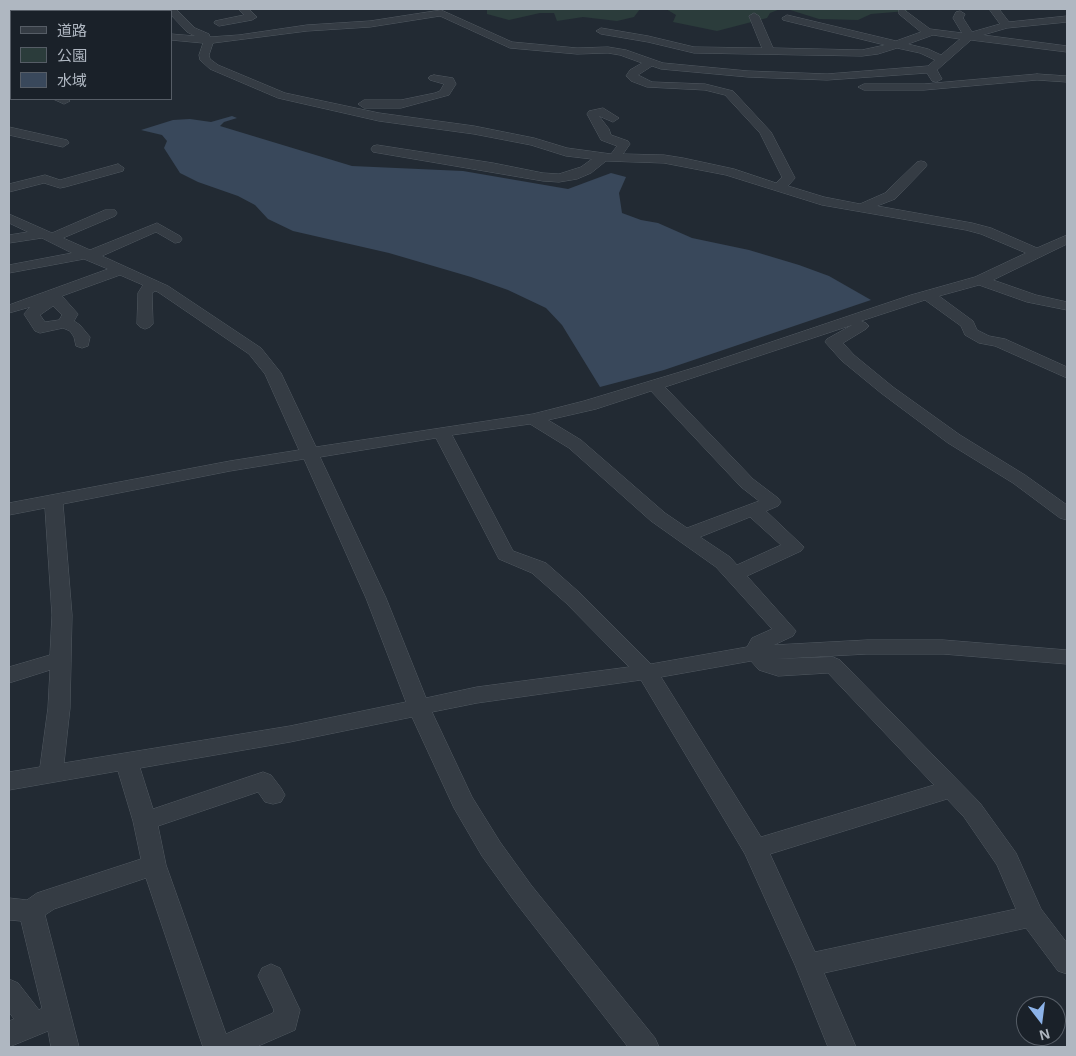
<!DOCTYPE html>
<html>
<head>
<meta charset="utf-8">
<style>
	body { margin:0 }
	#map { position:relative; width:1076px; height:1056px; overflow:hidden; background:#222a33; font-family:Helvetica,"Noto Sans JP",sans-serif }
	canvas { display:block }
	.frame { position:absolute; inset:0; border:10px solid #afb7c1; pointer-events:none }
	.legend { position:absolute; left:10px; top:10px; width:162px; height:90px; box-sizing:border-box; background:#1a2129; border:1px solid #565d66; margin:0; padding:6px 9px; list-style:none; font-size:15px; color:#afb7c1 }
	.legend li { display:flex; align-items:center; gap:10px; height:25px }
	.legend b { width:25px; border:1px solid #565d66 }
	.north { position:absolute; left:1016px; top:996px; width:50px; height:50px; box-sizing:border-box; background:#1a2129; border:1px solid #565d66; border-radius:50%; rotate:165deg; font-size:14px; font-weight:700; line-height:20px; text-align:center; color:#afb7c1 }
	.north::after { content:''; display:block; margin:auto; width:18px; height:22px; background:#8cb3e9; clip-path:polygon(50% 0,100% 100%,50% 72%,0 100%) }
</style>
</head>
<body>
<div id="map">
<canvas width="1076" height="1056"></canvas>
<div class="frame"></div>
<ul class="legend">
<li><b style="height:6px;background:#353c44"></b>道路</li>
<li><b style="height:14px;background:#2b3c3b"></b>公園</li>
<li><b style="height:14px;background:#39485b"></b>水域</li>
</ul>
<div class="north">N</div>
</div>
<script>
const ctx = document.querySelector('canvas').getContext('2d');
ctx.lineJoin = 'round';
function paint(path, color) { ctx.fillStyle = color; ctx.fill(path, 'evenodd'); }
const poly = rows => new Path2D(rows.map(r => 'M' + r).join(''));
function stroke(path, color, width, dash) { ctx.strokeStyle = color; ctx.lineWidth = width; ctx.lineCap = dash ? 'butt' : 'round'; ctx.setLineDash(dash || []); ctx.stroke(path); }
const green = poly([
	[487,9,640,9,634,17,617,21,583,17,557,21,554,13,540,13,509,20,487,14],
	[666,9,780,9,770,13,767,18,717,31,673,22,676,15],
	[787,9,906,9,907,11,871,14,858,20,819,19]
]);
const water = poly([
	[232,116,237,118,224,122,220,126,352,166,463,171,568,189,611,173,626,177,619,193,622,213,641,220,658,223,692,238,749,250,799,265,829,276,871,300,664,370,600,387,562,325,546,308,508,290,471,277,389,253,293,231,268,219,255,205,238,196,198,182,180,173,164,148,167,141,162,135,141,130,173,120,190,119,211,122]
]);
const minor = poly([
	[32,9,43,9,45,11,34,11,32,9],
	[135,9,145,9,146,11,136,11,135,9],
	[166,9,176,9,195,28,209,34,210,37,239,35,307,25,370,21,441,10,512,42,577,48,608,47,626,50,663,63,748,71,827,74,928,66,935,60,920,53,897,48,878,54,862,56,694,53,648,42,601,34,596,31,601,28,648,36,694,47,762,48,749,16,754,13,759,16,773,48,862,50,885,45,783,20,782,18,787,15,896,41,921,32,899,14,899,10,903,9,930,29,962,33,953,18,956,12,960,11,965,14,963,18,972,32,1000,24,989,9,999,9,1009,22,1067,16,1067,22,1007,28,983,35,1067,46,1067,52,971,40,937,70,942,79,936,82,932,81,927,73,827,80,748,77,661,69,652,66,638,75,652,82,705,84,733,91,771,132,795,178,788,186,824,197,860,204,885,193,917,162,921,161,925,162,927,165,925,168,895,199,877,206,972,223,991,228,1037,248,1067,235,1067,244,993,280,1036,295,1067,302,1067,310,1027,302,979,285,939,296,973,321,977,330,989,336,1005,339,1067,367,1067,378,995,346,979,343,965,335,961,326,925,300,861,321,866,323,869,326,866,329,843,343,854,355,893,387,960,435,1025,475,1067,505,1067,520,1060,518,1013,483,948,443,881,393,842,361,825,342,827,339,852,325,665,387,753,479,778,498,781,502,778,506,766,511,804,547,801,551,747,576,796,631,793,636,774,645,867,640,943,640,1067,650,1067,664,943,654,867,654,774,659,833,657,840,660,980,803,1016,853,1041,909,1067,943,1067,974,1058,971,1026,928,824,973,856,1047,828,1047,795,965,745,854,641,680,477,703,432,712,472,797,500,842,531,885,655,1038,659,1047,628,1047,513,899,482,856,454,808,412,717,290,742,140,768,153,809,263,772,271,775,281,788,285,795,281,802,273,804,265,802,258,792,158,826,166,865,226,1034,273,1013,274,1010,258,976,262,968,271,964,280,968,300,1010,295,1030,256,1047,203,1047,146,878,54,909,45,915,79,1047,51,1047,48,1031,9,1047,9,1021,14,1019,9,1012,9,979,18,983,39,1010,42,1008,21,921,9,920,9,898,27,900,37,893,141,859,133,821,118,771,9,790,9,772,40,767,48,708,50,670,9,683,9,667,50,655,52,615,45,508,9,515,9,503,230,461,299,450,265,374,249,354,158,292,155,291,152,293,153,324,150,327,145,329,140,327,137,324,138,293,143,285,120,275,62,296,78,314,74,321,80,325,90,337,88,346,82,348,76,346,74,337,70,331,63,328,40,333,35,331,24,314,30,307,9,313,9,305,108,269,84,259,9,273,9,265,72,253,42,238,9,243,9,235,28,232,9,223,9,214,52,233,105,210,115,210,117,213,115,216,63,238,90,250,157,223,180,236,182,239,180,242,175,243,156,232,102,256,168,286,261,348,281,373,316,447,533,414,584,401,700,366,911,295,975,277,1026,253,981,234,966,230,822,205,726,175,664,163,606,161,591,173,577,179,559,182,543,181,373,152,371,149,373,146,377,145,493,163,543,173,559,174,581,167,592,159,566,156,531,145,474,134,379,121,278,98,210,69,200,60,199,55,203,43,171,40,171,34,195,36,187,32,171,15,171,11,166,9],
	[440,16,510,48,577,54,608,53,620,55,642,63,630,70,626,76,631,81,647,87,705,90,725,95,760,133,782,177,776,183,734,169,683,158,664,155,623,154,630,144,628,141,611,135,609,129,599,116,613,122,619,118,603,108,589,111,587,114,601,140,617,146,611,154,567,148,534,138,474,126,379,113,285,93,218,65,210,59,209,55,213,43,307,31,370,27,440,16],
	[933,35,960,39,941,55,928,49,908,44,933,35],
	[53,306,62,315,59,320,45,322,40,315,53,306],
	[651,391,741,487,759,501,687,528,665,513,581,440,548,420,596,409,651,391],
	[530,424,569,448,651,521,716,567,772,629,752,638,747,647,651,664,580,593,546,563,513,551,452,435,530,424],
	[436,438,499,559,532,573,566,603,629,667,477,687,426,698,386,598,320,457,436,438],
	[304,459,366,598,406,702,290,726,64,763,70,708,72,615,63,504,230,471,304,459],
	[750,517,781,545,737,565,730,557,700,537,750,517],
	[751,661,759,670,778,676,828,673,934,785,761,837,661,677,751,661],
	[947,799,964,817,997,865,1016,909,815,952,770,854,947,799],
	[238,9,249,9,257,17,252,20,219,26,214,23,215,21,244,15,238,9],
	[9,12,11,12,11,18,9,18,9,12],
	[1037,74,1067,76,1067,82,1037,80,924,90,864,90,858,87,864,84,924,84,1037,74],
	[434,75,453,78,456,84,449,95,401,108,364,108,358,104,364,100,401,100,435,93,440,91,444,84,430,80,428,78,430,76,434,75],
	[9,77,11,77,11,84,9,84,9,77],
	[53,99,68,99,70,101,64,104,53,99],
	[9,127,67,140,69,143,63,147,9,135,9,127],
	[118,164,124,168,123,171,65,187,60,188,44,183,9,192,9,184,45,175,60,180,118,164]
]);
paint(green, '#2b3c3b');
paint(water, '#39485b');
stroke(minor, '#525a62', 1);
paint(minor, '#353c44');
</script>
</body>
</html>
